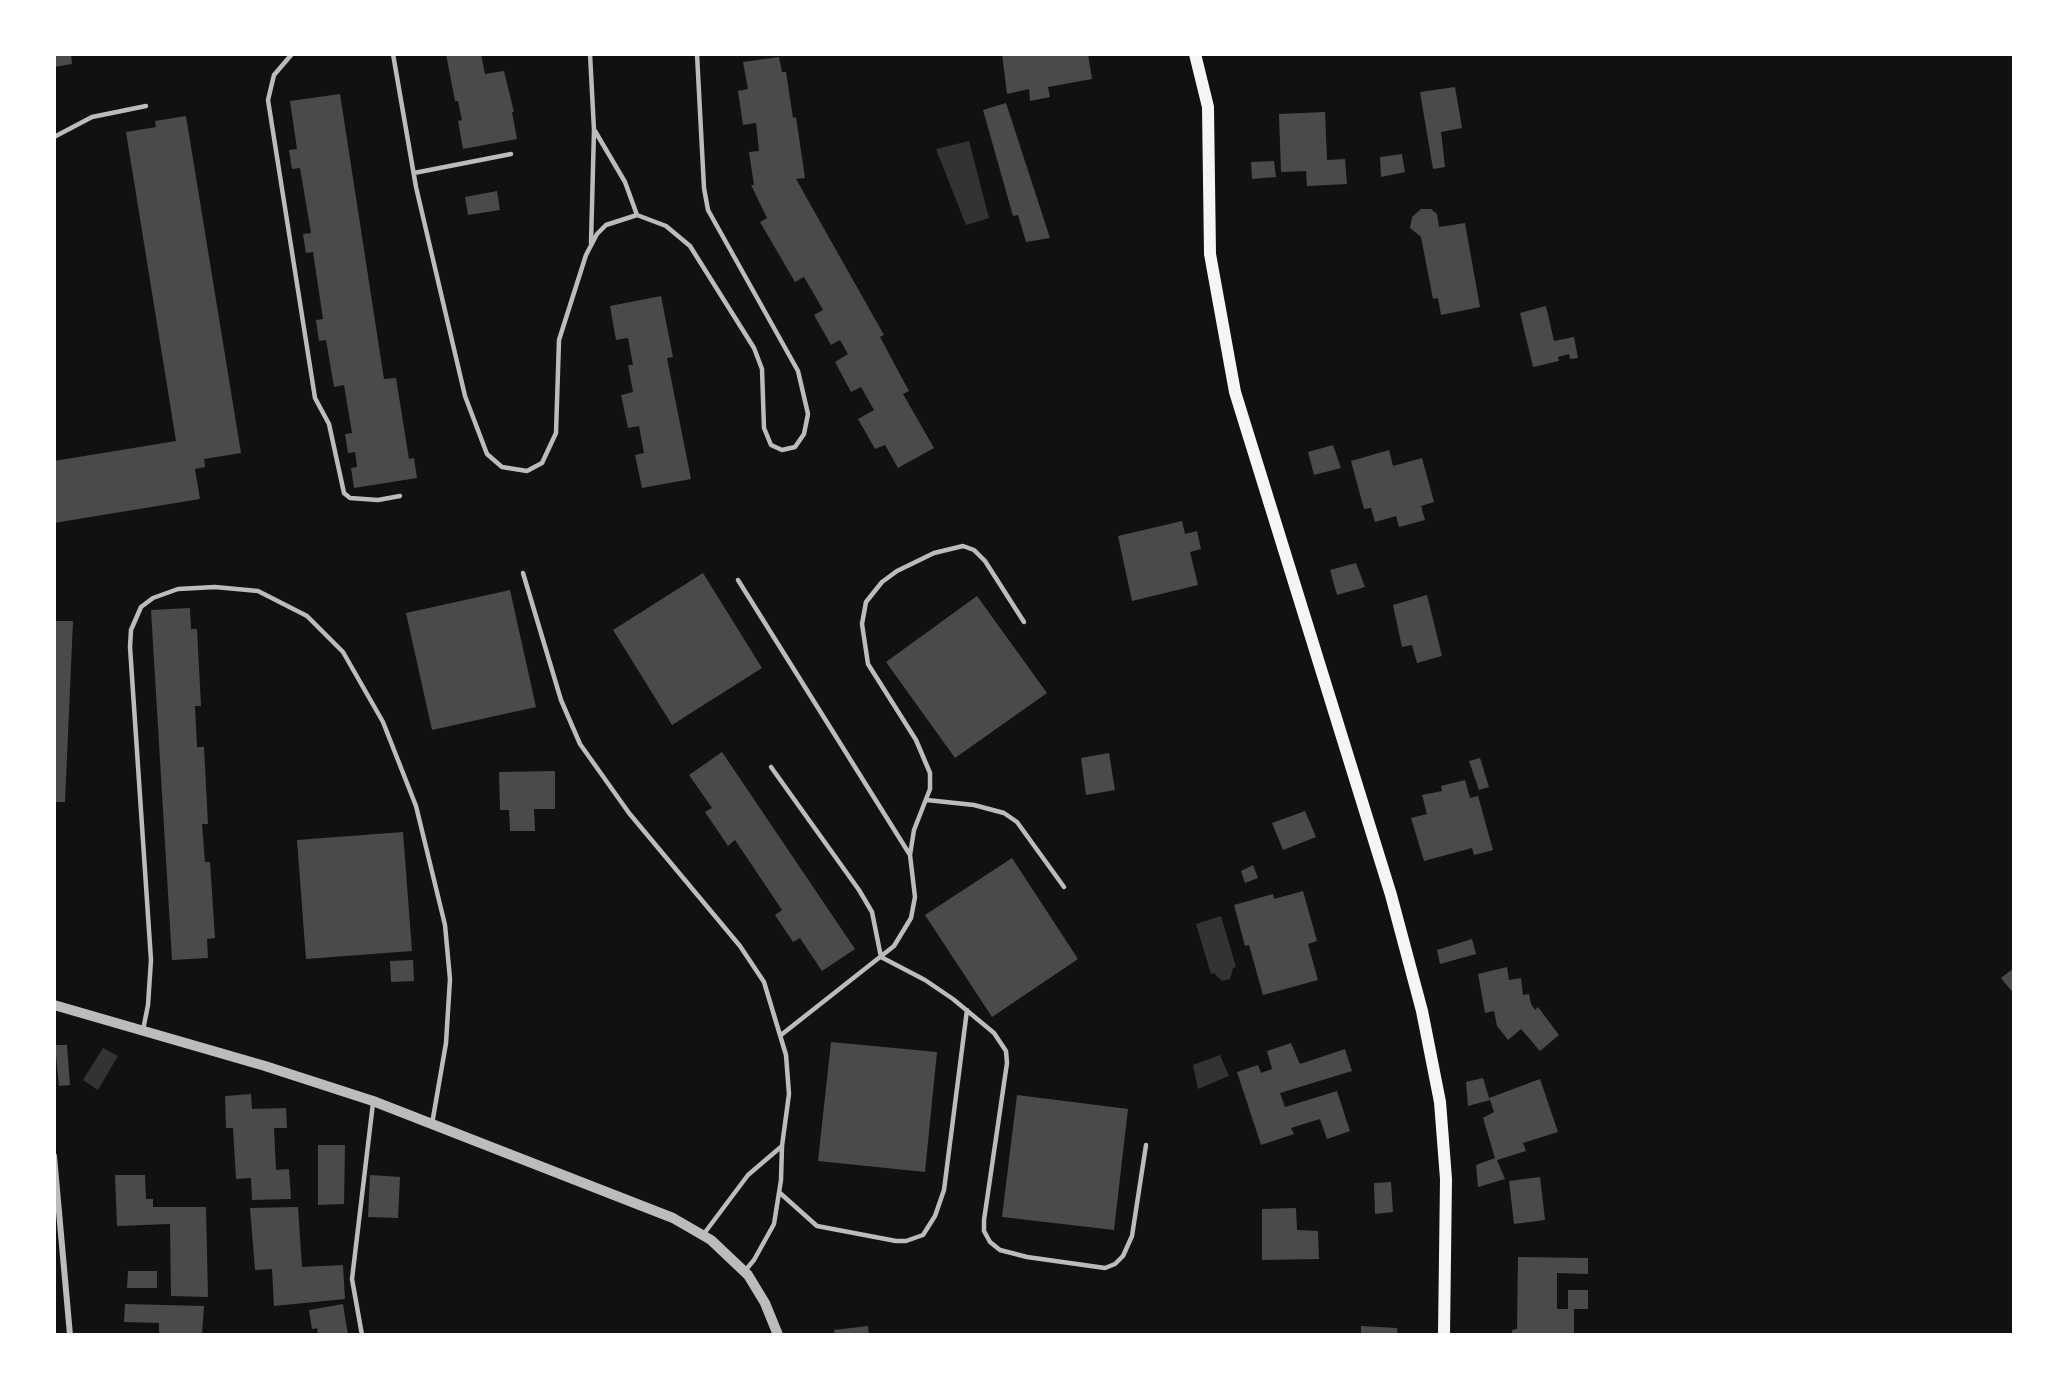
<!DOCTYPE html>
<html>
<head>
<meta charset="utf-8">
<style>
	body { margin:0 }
	#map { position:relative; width:2068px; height:1389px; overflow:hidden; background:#111; font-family:Quicksand,sans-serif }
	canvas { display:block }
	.frame { position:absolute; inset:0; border:56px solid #fff; pointer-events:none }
</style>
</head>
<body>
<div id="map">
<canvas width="2068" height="1389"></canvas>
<div class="frame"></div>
</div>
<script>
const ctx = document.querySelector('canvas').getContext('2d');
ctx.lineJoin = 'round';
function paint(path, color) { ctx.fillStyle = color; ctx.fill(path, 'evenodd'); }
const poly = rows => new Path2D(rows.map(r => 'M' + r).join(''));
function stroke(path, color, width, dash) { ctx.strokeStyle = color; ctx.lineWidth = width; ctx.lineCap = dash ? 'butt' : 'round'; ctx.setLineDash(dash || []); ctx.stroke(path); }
const water = poly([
	[969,141,989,218,966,225,936,149],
	[1221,916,1236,967,1233,968,1230,979,1222,981,1214,973,1211,974,1196,924],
	[103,1048,118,1056,98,1090,83,1080],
	[1220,1055,1229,1076,1198,1089,1193,1065]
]);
const building = poly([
	[54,54,71,54,72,64,54,67],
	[446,54,481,54,485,74,504,71,514,112,512,112,517,139,463,149,458,121,462,120,458,101,455,101],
	[1002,54,1088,54,1092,79,1048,87,1050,97,1030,101,1029,89,1007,94],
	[779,57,782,72,786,72,793,118,796,117,805,178,796,179,884,335,880,337,909,391,903,394,934,448,898,468,885,445,875,449,858,419,874,410,861,387,851,392,835,362,848,354,840,340,831,345,814,315,823,310,818,301,804,277,795,282,760,222,767,218,751,185,754,185,749,152,759,151,756,123,743,125,738,91,748,89,743,62],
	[1455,87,1462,128,1441,132,1445,167,1433,169,1420,92],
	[340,94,384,379,396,378,409,459,414,458,417,478,354,488,351,468,357,467,355,452,348,453,345,434,352,433,344,385,334,387,326,340,319,341,316,320,323,319,313,252,306,253,303,234,311,233,300,168,292,169,289,150,297,149,290,101],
	[1006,103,1050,238,1026,242,1018,215,1013,216,983,110],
	[1325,112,1327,160,1345,159,1347,184,1307,186,1306,171,1281,172,1279,114],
	[186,116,241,453,204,459,205,467,195,469,200,499,54,523,54,461,176,441,126,132,156,127,155,121],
	[1402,154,1405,172,1381,177,1380,157],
	[1274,161,1276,177,1252,179,1251,162],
	[497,191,500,210,468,215,465,197],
	[1421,209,1431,209,1437,214,1439,227,1465,223,1480,307,1441,315,1438,298,1433,299,1421,237,1410,228,1412,217],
	[661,296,673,357,667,358,691,479,642,488,635,455,644,453,639,426,628,428,621,395,633,392,628,365,633,365,628,338,616,340,610,306],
	[1546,306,1554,341,1574,337,1578,358,1570,359,1569,354,1558,357,1559,361,1533,367,1520,313],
	[1333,445,1341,468,1314,475,1308,452],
	[1389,450,1393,466,1422,458,1434,502,1421,506,1425,520,1399,527,1396,516,1375,522,1371,508,1364,509,1351,461],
	[1182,521,1185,534,1197,531,1201,549,1190,552,1198,585,1132,601,1118,536],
	[1356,563,1365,587,1337,595,1330,570],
	[703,573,762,668,672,725,613,630],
	[510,590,536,707,432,730,406,613],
	[1427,595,1442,656,1417,663,1412,645,1402,647,1393,605],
	[977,596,1047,693,955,758,886,662],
	[190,608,191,629,197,629,201,706,195,706,197,747,204,747,208,824,202,824,205,862,210,862,215,938,207,939,208,958,172,960,151,610],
	[54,621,73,621,65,802,54,802],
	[722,752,855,949,822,971,800,938,793,942,775,915,782,910,735,840,728,846,705,812,712,808,689,775],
	[1109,753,1115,790,1086,795,1081,758],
	[1480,758,1489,787,1479,790,1469,761],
	[555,771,555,809,534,809,535,831,510,831,509,810,500,810,499,772],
	[1465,780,1470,798,1478,796,1493,850,1474,855,1472,848,1424,861,1411,818,1427,814,1422,795,1442,791,1441,786],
	[1305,811,1316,837,1283,850,1272,823],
	[403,832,412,951,306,959,297,840],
	[1012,858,1078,959,992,1017,925,915],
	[1253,865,1258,878,1245,883,1241,871],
	[1303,891,1317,941,1308,944,1318,980,1263,995,1249,945,1245,946,1234,905,1273,894,1274,899],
	[1472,939,1476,954,1440,964,1437,950],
	[413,960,414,981,391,982,390,961],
	[1507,967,1509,980,1521,978,1523,995,1529,994,1531,1004,1535,1010,1538,1007,1559,1035,1540,1051,1521,1029,1508,1040,1497,1026,1494,1011,1485,1013,1478,974],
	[2014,968,2014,994,2001,978],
	[831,1042,937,1052,925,1172,818,1161],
	[1291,1043,1300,1064,1345,1049,1352,1071,1280,1093,1285,1107,1337,1091,1350,1131,1327,1139,1320,1119,1291,1128,1294,1134,1261,1145,1237,1072,1258,1065,1261,1073,1272,1069,1267,1051],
	[55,1045,67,1045,70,1085,59,1086],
	[1483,1078,1489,1098,1540,1079,1558,1132,1523,1143,1526,1151,1497,1160,1505,1179,1478,1187,1476,1165,1495,1158,1483,1118,1494,1112,1490,1100,1468,1106,1466,1082],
	[251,1094,252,1109,286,1108,287,1128,274,1128,276,1170,289,1169,291,1199,252,1200,251,1178,236,1179,233,1128,226,1128,225,1096],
	[1017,1095,1128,1109,1114,1230,1002,1217],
	[318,1145,345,1145,344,1204,318,1205],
	[115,1175,145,1175,146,1199,153,1199,153,1207,206,1207,208,1297,171,1296,170,1224,117,1226],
	[370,1175,400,1177,398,1218,368,1217],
	[1540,1177,1545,1220,1514,1224,1509,1181],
	[1391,1182,1393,1212,1375,1214,1374,1183],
	[298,1207,302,1267,343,1265,345,1299,274,1306,272,1269,255,1270,250,1208],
	[1296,1208,1297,1230,1318,1231,1319,1259,1262,1260,1262,1209],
	[1518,1257,1588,1258,1588,1274,1557,1273,1557,1309,1568,1309,1568,1290,1588,1290,1588,1309,1574,1309,1574,1335,1512,1335,1512,1330,1517,1329],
	[128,1271,157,1271,157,1288,127,1288],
	[125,1304,204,1306,202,1335,159,1335,159,1323,124,1322],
	[343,1304,348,1335,318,1335,317,1328,312,1329,309,1310],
	[868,1326,869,1335,835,1335,834,1330],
	[1361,1326,1397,1328,1398,1335,1361,1335]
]);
const service = poly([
	[292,54,274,75,268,100,315,398,329,424,344,493,350,498,378,500,400,496],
	[393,54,416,187,465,396,487,454,502,467,527,471,542,463,556,433,559,340,586,255,597,234,606,225,637,215,666,226,690,246,754,348,762,369,764,428,771,445,782,450,795,447,804,434,808,414,798,371,708,210,704,188,697,54],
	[590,54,594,130,591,243],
	[595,131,625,182,637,215],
	[54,137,92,117,146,106],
	[414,173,511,154],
	[523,573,561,700,580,744,629,813,740,946,764,982,786,1055,789,1094,782,1146],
	[738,580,910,855],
	[771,767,859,890,872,912,881,957,925,980,953,999,994,1033,1006,1051,1007,1063,984,1220,984,1231,990,1242,1000,1250,1027,1257,1105,1268,1115,1264,1123,1256,1132,1236,1146,1145],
	[927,800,974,805,1004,813,1017,822,1064,887],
	[143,1030,148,1005,151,960,130,647,131,630,141,607,153,598,178,589,215,587,258,591,307,616,343,652,383,722,416,806,445,925,450,979,446,1043,432,1124],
	[781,1035,894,946,911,918,915,897,910,855,914,830,930,789,930,773,916,740,868,664,862,624,866,602,882,582,897,571,934,553,963,546,974,550,985,561,1024,622],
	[780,1193,817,1226,896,1241,906,1241,923,1235,935,1216,944,1190,967,1010],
	[703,1235,748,1175,782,1146,781,1180,774,1224,754,1260,744,1272],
	[362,1335,352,1279,373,1103]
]);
const minor = poly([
	[54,1156,70,1335]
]);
const tertiary = poly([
	[54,1005,265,1066,373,1101,673,1218,711,1240,748,1275,765,1303,778,1335]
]);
const secondary = poly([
	[1195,54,1208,107,1210,254,1235,392,1391,895,1422,1011,1440,1102,1446,1179,1444,1335]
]);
paint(water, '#333');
paint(building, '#4a4a4a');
stroke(service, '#bcbcbc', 4.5);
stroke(minor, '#bcbcbc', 6);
stroke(tertiary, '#bcbcbc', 10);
stroke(secondary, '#f5f5f5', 12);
</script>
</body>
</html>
